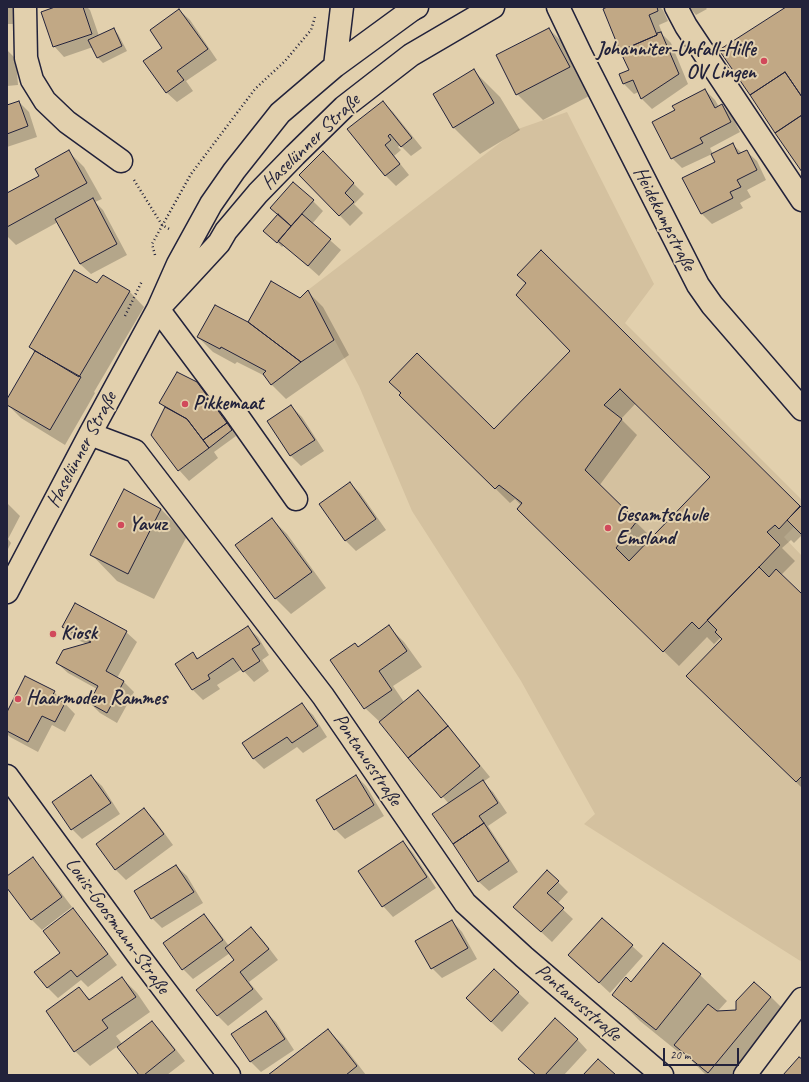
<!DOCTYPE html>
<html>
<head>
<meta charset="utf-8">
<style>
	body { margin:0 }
	#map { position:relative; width:809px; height:1082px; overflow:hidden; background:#e2d0ad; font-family:Caveat,sans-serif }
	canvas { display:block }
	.frame { position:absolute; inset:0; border:8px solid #22223b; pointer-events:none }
	.scale { position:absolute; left:663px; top:1048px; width:76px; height:18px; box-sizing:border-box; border:2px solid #22223b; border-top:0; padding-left:5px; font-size:12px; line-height:14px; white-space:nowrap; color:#22223b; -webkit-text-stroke:3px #e2d0ad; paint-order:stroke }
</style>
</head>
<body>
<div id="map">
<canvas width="809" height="1082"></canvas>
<div class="frame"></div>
<div class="scale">20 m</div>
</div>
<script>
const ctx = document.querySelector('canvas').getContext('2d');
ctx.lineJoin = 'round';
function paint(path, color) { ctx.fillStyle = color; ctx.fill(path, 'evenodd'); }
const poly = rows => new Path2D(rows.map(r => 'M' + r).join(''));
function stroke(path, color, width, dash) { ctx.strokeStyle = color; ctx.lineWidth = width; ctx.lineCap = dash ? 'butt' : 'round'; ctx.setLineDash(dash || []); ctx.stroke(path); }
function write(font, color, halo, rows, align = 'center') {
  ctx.font = font + ' Caveat,sans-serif'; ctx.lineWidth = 4; ctx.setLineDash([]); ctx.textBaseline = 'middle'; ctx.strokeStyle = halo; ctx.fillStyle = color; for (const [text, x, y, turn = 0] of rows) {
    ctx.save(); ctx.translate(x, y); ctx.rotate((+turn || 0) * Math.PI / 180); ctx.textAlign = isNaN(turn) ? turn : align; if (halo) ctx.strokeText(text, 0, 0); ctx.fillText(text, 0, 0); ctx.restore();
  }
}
const built = poly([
	[567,112,654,284,625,323,802,500,802,519,784,537,802,556,802,962,584,824,595,814,521,681,412,511,359,386,308,290,518,129]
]);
const shadow = poly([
	[7,7,15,7,15,24,7,24],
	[58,7,87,7,90,10,99,36,113,29,118,34,127,51,103,63,98,58,93,47,64,57,54,46],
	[610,7,660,7,663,10,668,21,659,25,663,35,671,43,688,84,652,109,642,99,639,92,634,94,624,84,620,75,630,70],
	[689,7,705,7,707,9,696,15],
	[179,10,190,20,217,60,186,81,193,91,177,102,166,92,164,48],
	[549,29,575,55,595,93,543,120,517,94],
	[7,50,16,59,18,85,7,86],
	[474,71,500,97,520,130,480,154,454,128,434,95],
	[705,90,715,100,719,107,722,106,732,116,740,132,710,148,713,154,732,144,742,153,746,151,757,161,766,180,747,190,751,197,740,203,743,208,712,224,702,214,684,179,716,162,712,154,682,168,672,158,676,110],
	[19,102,29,112,37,137,7,147,7,106],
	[383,102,393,112,422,148,411,156,400,145,398,147,401,150,394,156,409,175,396,186,385,175],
	[69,152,84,167,102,199,95,202,103,210,127,255,91,274,80,264,58,222,16,245,7,236,7,194,40,176],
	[323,153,364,194,354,204,363,213,350,226,300,175],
	[313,201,323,211,312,224,341,250,319,276,284,245,282,247,270,236],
	[541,251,801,508,802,507,802,535,794,543,791,540,782,548,795,561,781,575,802,596,802,788,707,695,723,639,721,637,714,644,707,637,679,666,533,524,521,505,515,499,510,503,401,395,494,430,571,351,526,284,518,275],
	[636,403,711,477,649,541,649,540,651,537,599,486,637,435,621,419],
	[98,285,129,291,144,307,94,392,95,393,65,445,21,418,7,404,7,401,35,353,30,347],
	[308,292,323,307,349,355,286,399,271,384,267,377,237,362,235,364,213,352,198,337,249,324,301,299],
	[197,383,207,393,236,436,214,452,218,458,189,481,179,470,166,409,160,403],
	[291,406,302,417,324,451,301,466,291,456,268,422],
	[350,483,360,493,386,530,356,551,346,541,320,504],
	[7,503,20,516,8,539,11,543,7,551],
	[161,509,187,536,154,599,117,581,91,554],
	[272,519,287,534,326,588,291,614,276,599,237,545],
	[63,627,126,632,137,642,117,678,124,682,134,692,117,723,100,713,90,703,97,689,68,673,57,663,87,644,73,638],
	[247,627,258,637,269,655,262,660,269,671,254,682,242,669,217,685,220,689,203,700,193,690,177,664,193,654,199,659],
	[389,627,404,642,422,667,393,686,404,702,418,691,428,701,490,777,483,782,493,792,507,813,488,826,518,872,489,891,478,881,449,804,381,723,365,708,332,660,359,648],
	[54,692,75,714,65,732,52,725,38,752,10,737,7,734,7,714],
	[302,705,313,715,327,737,303,753,297,747,264,769,254,759,244,744],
	[91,776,102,786,120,814,82,839,72,829],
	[356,776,366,786,384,816,345,839,335,829],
	[144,809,154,819,173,845,126,880,116,870,97,844],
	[403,842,413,853,436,888,393,917,383,906,360,871],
	[33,859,43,869,72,907,42,930,32,920,7,887,7,878],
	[176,866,187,876,203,903,162,928,152,918],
	[558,882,568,892,557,904,573,919,552,942,514,907],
	[73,910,83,920,117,965,88,987,81,980,58,998,47,987,61,953],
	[204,915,214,926,229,946,251,929,262,939,278,960,249,982,263,999,228,1026,218,1016,198,990,236,961,230,953,193,979,183,969],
	[452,921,462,932,477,959,442,978,432,968],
	[663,945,700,975,727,1001,717,1012,737,1010,771,997,797,1023,754,1075,706,1075,684,1053,682,1055,640,1021,614,995,631,983],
	[632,946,643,956,610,993,580,965],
	[494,970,529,1003,502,1032,477,1009],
	[122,978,137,993,150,1012,116,1036,123,1045,152,1022,162,1032,185,1061,167,1075,140,1075,118,1046,90,1066,75,1051,79,989,91,1000],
	[266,1012,276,1022,294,1050,261,1072,251,1062,233,1034],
	[328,1030,343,1045,366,1075,270,1075],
	[577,1039,587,1050,564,1075,537,1075]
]);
const building = poly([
	[55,7,83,7,92,34,53,47,41,12,55,7],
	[607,7,657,7,658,11,649,15,657,35,620,51,603,9,607,7],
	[786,7,802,7,802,97,785,72,750,95,719,50,786,7],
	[179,9,208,49,177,71,184,80,166,93,143,61,162,48,150,30,179,9],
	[114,28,122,46,97,58,88,40,114,28],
	[549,28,570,67,516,95,496,55,549,28],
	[661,32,679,74,641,99,633,80,623,84,619,74,629,70,620,51,657,35,657,33,661,32],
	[474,69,494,103,453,128,433,94,474,69],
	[785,72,802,97,802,115,775,133,750,95,785,72],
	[705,89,715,108,722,104,731,122,700,138,703,143,671,159,652,122,675,110,672,106,705,89],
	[19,101,28,126,7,134,7,105,19,101],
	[383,101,412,138,401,147,390,134,388,136,391,140,385,145,400,164,385,176,347,129,383,101],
	[802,115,802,172,775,133,802,115],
	[733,143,738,154,747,150,757,170,737,180,741,187,730,192,733,198,701,214,682,178,715,162,711,154,733,143],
	[69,150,87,183,7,227,7,193,39,176,35,169,69,150],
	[323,151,354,183,345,193,354,202,339,216,299,175,323,151],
	[293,182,314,200,291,226,270,208,293,182],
	[93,198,117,244,80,264,55,219,93,198],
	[278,214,291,226,277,243,263,231,278,214],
	[302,214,331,239,308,266,278,241,302,214],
	[541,250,800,506,779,529,775,525,767,532,780,545,759,567,699,629,692,622,663,652,517,509,522,503,499,485,495,489,399,395,401,393,389,382,417,353,494,429,570,351,516,295,526,283,517,275,541,250],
	[620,389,710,477,629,561,616,548,637,521,585,470,622,419,604,405,620,389],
	[74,270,97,283,103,275,130,291,79,377,29,347,74,270],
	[271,281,300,298,308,290,334,340,301,362,248,322,271,281],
	[215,305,248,322,301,362,271,385,263,374,266,371,221,347,220,349,197,337,215,305],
	[35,351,81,377,50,430,7,405,7,399,35,351],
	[177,372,197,382,227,423,203,440,187,419,159,403,177,372],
	[291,405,315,440,290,456,267,421,291,405],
	[165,407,187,419,209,448,178,471,151,435,165,407],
	[227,423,232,430,209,448,203,440,227,423],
	[350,482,376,519,345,541,319,504,350,482],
	[124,489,161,509,128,574,90,555,124,489],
	[802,505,802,535,787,520,802,505],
	[272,518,312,572,275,599,235,545,272,518],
	[759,567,769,577,776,569,802,594,802,776,796,782,686,676,722,639,715,632,717,630,707,620,759,567],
	[75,603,127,631,106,671,124,681,107,713,89,703,98,686,56,663,63,650,91,642,62,627,75,603],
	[389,625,407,651,379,671,392,690,364,709,330,660,355,643,358,647,389,625],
	[248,626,260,644,252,649,260,661,243,672,233,658,208,675,210,679,192,690,175,664,193,652,197,659,248,626],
	[25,676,55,691,52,696,65,703,55,722,42,716,28,742,7,731,7,712,25,676],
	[418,690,448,726,408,758,379,722,418,690],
	[302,703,318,726,292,743,287,737,253,759,242,743,302,703],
	[448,726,480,766,441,798,408,758,448,726],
	[91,775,111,803,71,830,52,802,91,775],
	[356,775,374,805,334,830,316,800,356,775],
	[483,780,498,803,479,816,484,823,453,844,432,814,483,780],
	[144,808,164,834,115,870,96,844,144,808],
	[484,823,509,861,478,882,453,844,484,823],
	[403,841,427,877,382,907,358,871,403,841],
	[33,857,62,897,31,920,7,888,7,876,33,857],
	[176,865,194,892,151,919,134,891,176,865],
	[547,870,559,881,547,893,564,908,541,932,513,907,547,870],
	[73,908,108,954,77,977,71,970,47,988,34,972,60,953,43,931,73,908],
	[204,914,223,940,182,970,163,943,204,914],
	[602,918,633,945,599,983,568,955,602,918],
	[452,920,468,948,431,969,415,941,452,920],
	[251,927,269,949,240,972,253,989,217,1016,196,990,234,960,225,948,251,927],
	[663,943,701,974,656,1030,612,995,626,977,631,982,663,943],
	[494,969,519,992,491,1022,466,998,494,969],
	[122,977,136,997,102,1020,108,1028,74,1052,46,1011,79,987,89,1000,122,977],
	[754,982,771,997,708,1073,674,1045,708,1004,717,1011,736,1010,736,1001,754,982],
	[266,1011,285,1039,250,1062,231,1034,266,1011],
	[555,1018,578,1039,545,1075,536,1075,518,1059,555,1018],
	[152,1021,175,1050,144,1075,139,1075,117,1047,152,1021],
	[328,1029,357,1066,346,1075,268,1075,328,1029],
	[799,1057,802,1059,802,1075,783,1075,799,1057],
	[598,1059,616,1075,583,1075,598,1059]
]);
const path = poly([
	[134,180,162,225,171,230],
	[155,255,152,244,191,174,255,89,285,61,311,30,315,17],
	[125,316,142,281]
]);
const minor = poly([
	[25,7,26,58,32,80,45,101,67,122,121,161],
	[558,7,581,55,698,285,712,305,802,409],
	[676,7,686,26,802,200],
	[335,66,342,7],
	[90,434,135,451,323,696,465,903,524,957,662,1075],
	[296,499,234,411,158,309,219,243,226,231,258,193,295,155,344,107,411,55,493,7],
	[7,592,90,434,158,309,178,264,211,204,234,171,280,113,335,66,413,9],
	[7,776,138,955,229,1075],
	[745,1075,802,999]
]);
const major = poly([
	[412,7,413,9,417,7]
]);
const markers = [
	[764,61,4,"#d1495b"],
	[185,404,4,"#d1495b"],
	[121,525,4,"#d1495b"],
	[608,528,4,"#d1495b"],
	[53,634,4,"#d1495b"],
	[18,699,4,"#d1495b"]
];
const poiNames = [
	["Johanniter-Unfall-Hilfe",756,50,"right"],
	["OV Lingen",756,73,"right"],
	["Pikkemaat",193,404],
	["Gesamtschule",616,516],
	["Emsland",616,539],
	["Yavuz",129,525],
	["Kiosk",61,634],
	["Haarmoden Rammes",26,699]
];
const streetNames = [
	["Haselünner Straße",311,142,-44],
	["Heidekampstraße",664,219,63],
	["Haselünner Straße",82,450,-62],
	["Pontanusstraße",367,760,56],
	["Louis-Goosmann-Straße",117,926,54],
	["Pontanusstraße",578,1003,41]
];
paint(built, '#d4c19f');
paint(shadow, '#0003');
paint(building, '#c1a885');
stroke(building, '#22223b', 1);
stroke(minor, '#22223b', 25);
stroke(major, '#22223b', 25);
stroke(path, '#22223b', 2.5, [1, 3]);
stroke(minor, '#e2d0ad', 22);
stroke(major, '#e2d0ad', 22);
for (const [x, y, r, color] of markers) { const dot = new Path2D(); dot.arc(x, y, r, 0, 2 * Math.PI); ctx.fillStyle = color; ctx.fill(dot); stroke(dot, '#e2d0ad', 1.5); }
write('bold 20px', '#22223b', '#e2d0ad', poiNames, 'left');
write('20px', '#22223b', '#e2d0ad', streetNames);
</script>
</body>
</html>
